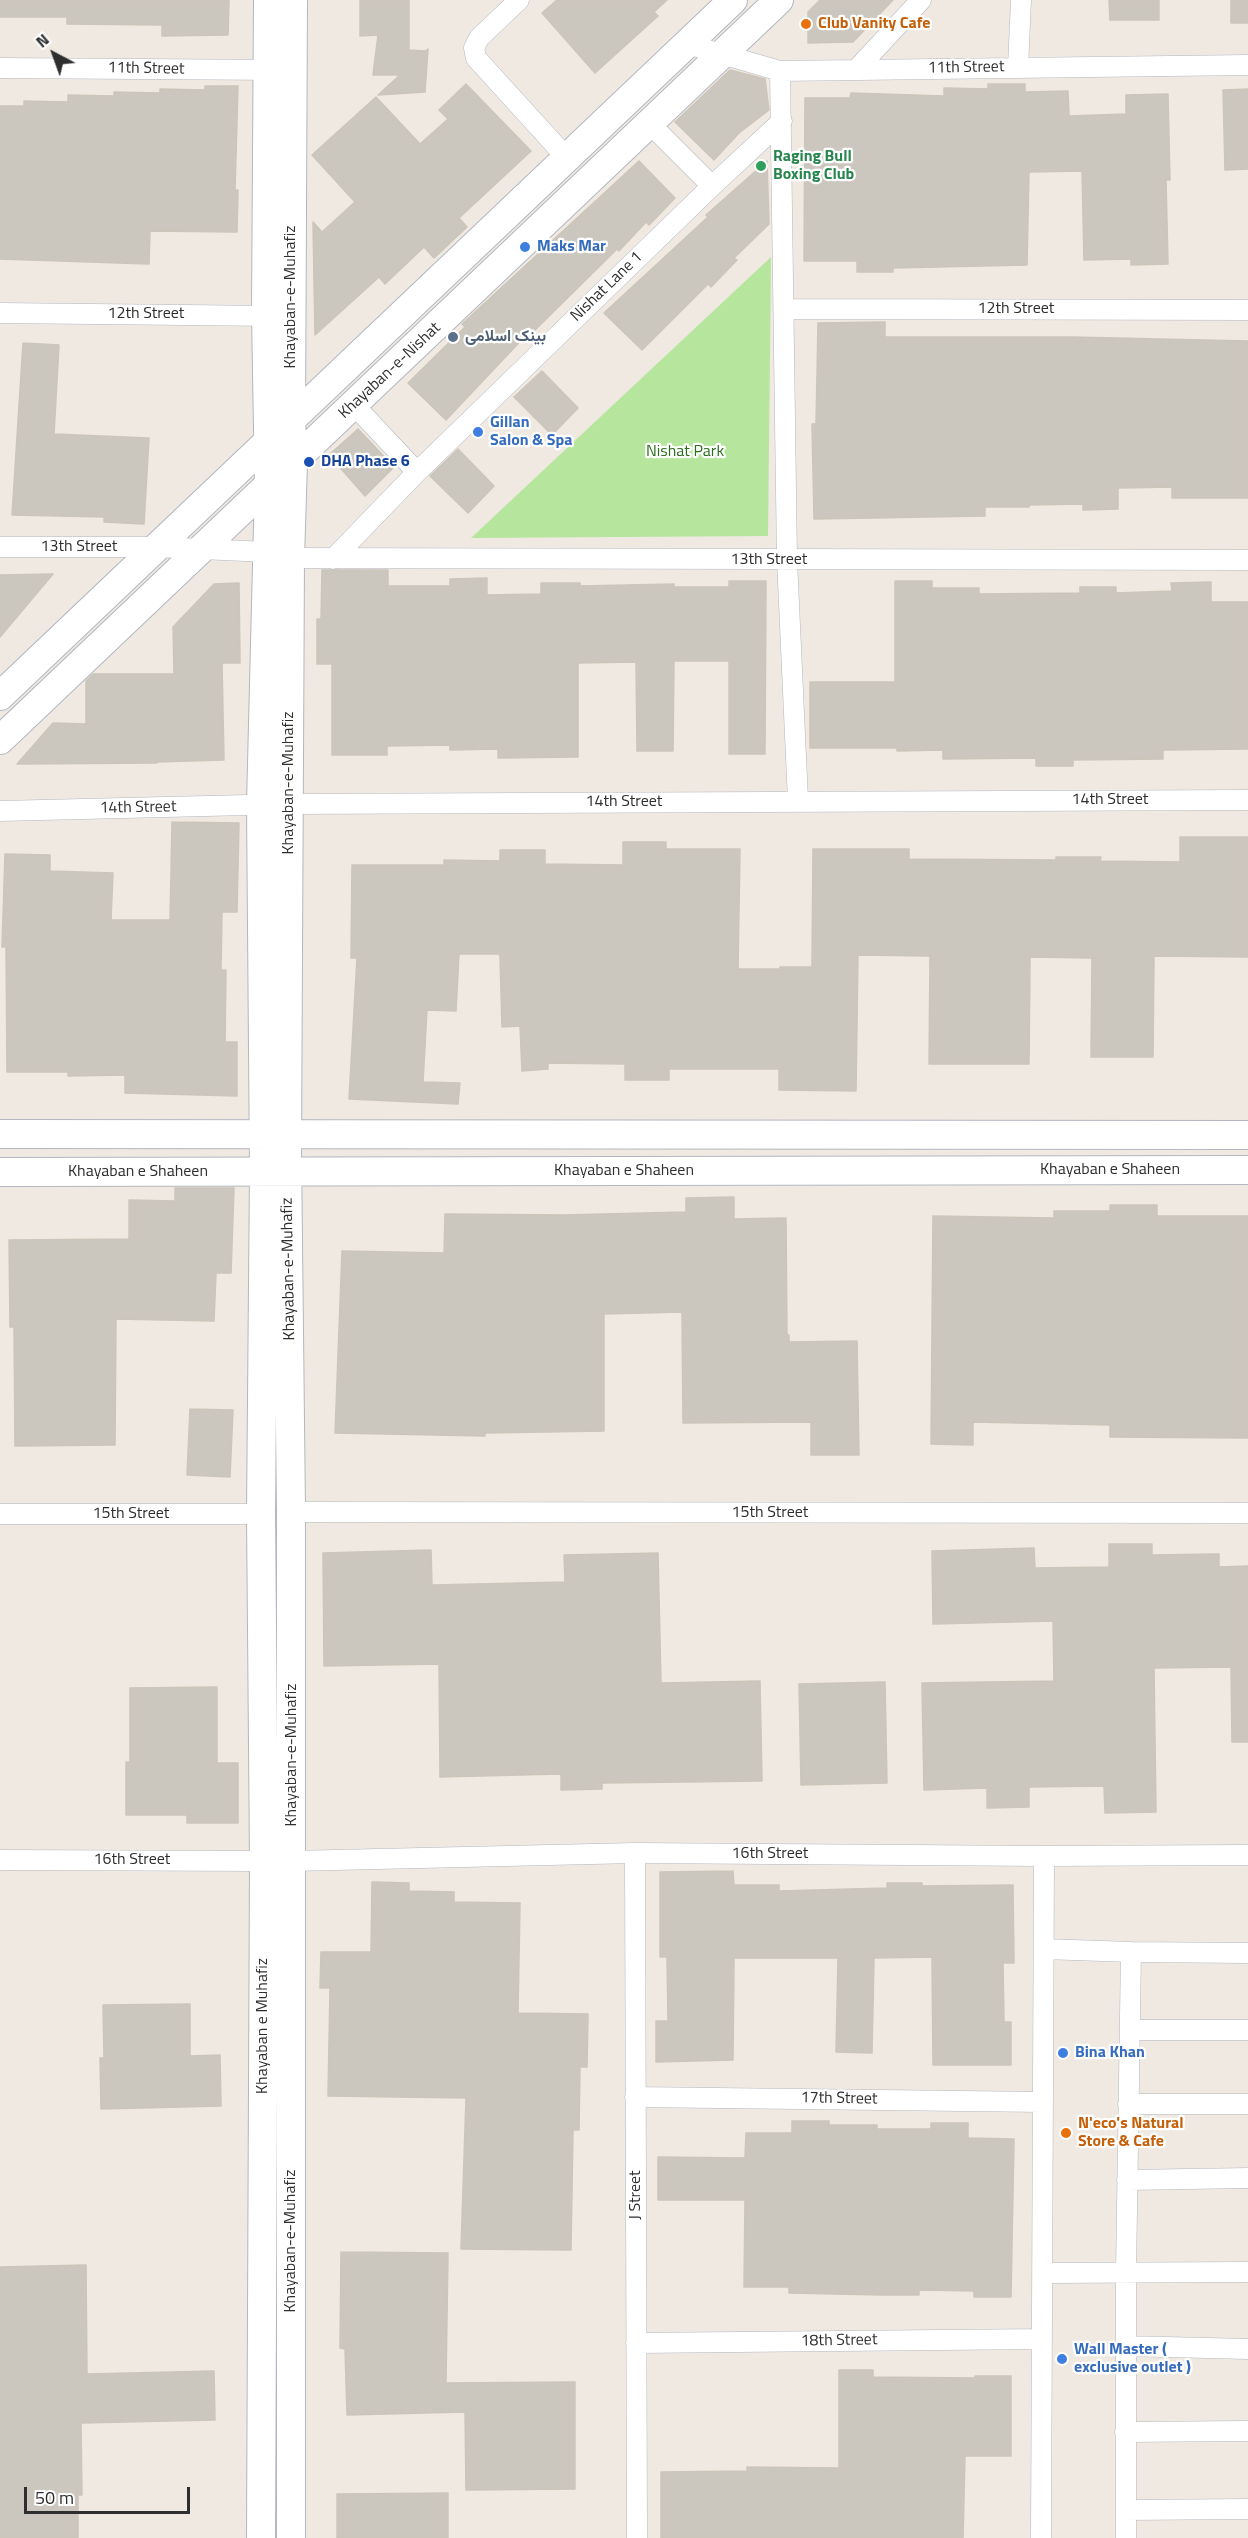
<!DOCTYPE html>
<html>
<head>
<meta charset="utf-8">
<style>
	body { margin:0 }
	#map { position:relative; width:1248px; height:2538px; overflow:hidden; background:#efe9e1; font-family:"Titillium Web",sans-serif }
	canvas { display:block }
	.north { position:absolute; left:24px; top:24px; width:60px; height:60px; -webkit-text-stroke:4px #fff; paint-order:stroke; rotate:319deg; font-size:16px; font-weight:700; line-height:24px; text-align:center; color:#2e2e2e }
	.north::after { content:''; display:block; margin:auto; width:21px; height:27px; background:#2e2e2e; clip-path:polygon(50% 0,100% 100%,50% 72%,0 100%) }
	.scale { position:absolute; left:24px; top:2487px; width:166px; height:27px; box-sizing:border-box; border:3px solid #2e2e2e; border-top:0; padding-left:8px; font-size:18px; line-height:21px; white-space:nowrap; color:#2e2e2e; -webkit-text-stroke:4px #fff; paint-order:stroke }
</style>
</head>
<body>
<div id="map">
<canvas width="1248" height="2538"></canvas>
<div class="north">N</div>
<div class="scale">50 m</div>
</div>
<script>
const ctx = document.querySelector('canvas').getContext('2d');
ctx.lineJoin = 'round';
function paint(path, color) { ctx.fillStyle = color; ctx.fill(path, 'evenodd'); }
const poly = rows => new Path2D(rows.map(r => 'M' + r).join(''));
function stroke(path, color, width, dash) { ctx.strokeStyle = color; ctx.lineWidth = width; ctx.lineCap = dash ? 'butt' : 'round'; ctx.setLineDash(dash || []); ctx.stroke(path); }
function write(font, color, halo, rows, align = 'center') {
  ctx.font = font + ' "Titillium Web",Vazirmatn,sans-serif'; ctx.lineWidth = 4.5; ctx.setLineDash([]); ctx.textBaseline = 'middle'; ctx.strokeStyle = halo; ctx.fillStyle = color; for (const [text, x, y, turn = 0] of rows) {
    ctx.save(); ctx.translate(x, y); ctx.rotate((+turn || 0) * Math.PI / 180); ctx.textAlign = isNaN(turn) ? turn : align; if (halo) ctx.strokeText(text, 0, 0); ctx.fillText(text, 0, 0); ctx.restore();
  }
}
const green = poly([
	[771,257,768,536,471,538]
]);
const building = poly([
	[0,0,229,0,228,35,162,36,162,25,67,24,67,17,0,17,0,0],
	[360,0,409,0,409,50,425,51,428,49,425,92,378,95,400,75,373,75,378,35,360,36,360,0],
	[557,0,667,0,654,12,658,16,595,73,542,13,557,0],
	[820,0,893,0,853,42,808,43,808,12,820,0],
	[1109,0,1159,0,1159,20,1110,20,1109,0],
	[1231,0,1248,0,1248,23,1231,23,1231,0],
	[730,70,765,79,769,110,739,133,714,160,675,122,730,70],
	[466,84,531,151,459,218,467,227,434,258,424,247,385,284,379,277,315,335,313,222,322,232,355,202,312,155,376,97,420,144,448,119,439,110,466,84],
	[988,84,1025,84,1025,92,1068,91,1069,116,1126,114,1126,95,1168,94,1170,180,1166,180,1168,264,1131,265,1131,259,1084,260,1082,171,1029,172,1027,265,893,268,893,272,857,272,857,261,804,261,805,98,850,98,851,93,944,96,944,88,988,89,988,84],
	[205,86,238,86,235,190,238,190,237,232,150,231,149,264,0,259,0,106,24,106,24,101,68,102,68,95,114,96,114,92,160,93,160,89,205,90,205,86],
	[1248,89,1248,169,1225,170,1223,90,1248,89],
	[639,161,675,198,649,225,646,222,619,251,617,249,531,334,529,332,446,420,408,383,465,327,462,324,639,161],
	[767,161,769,224,734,258,737,260,711,287,708,284,642,350,604,313,708,217,706,215,767,161],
	[885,322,885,337,1072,337,1248,341,1248,498,1172,498,1172,487,1118,488,1118,509,1083,510,1083,504,1029,505,1029,507,985,507,985,516,814,519,812,424,816,424,818,323,885,322],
	[23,343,59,345,54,434,149,438,144,524,104,522,104,517,12,515,23,343],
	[542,371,578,408,552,435,514,397,542,371],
	[358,429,394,467,365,496,329,455,358,429],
	[458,449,494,486,468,513,430,476,458,449],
	[322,570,388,570,388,586,450,586,450,579,487,578,487,595,541,594,541,583,580,583,580,586,674,584,674,587,729,587,729,581,766,581,765,754,729,754,729,661,674,661,673,751,637,751,636,662,578,663,578,757,498,758,498,749,450,750,450,745,387,746,387,755,332,755,332,664,317,664,317,619,321,619,322,570],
	[53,574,0,637,0,575,53,574],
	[895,581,932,581,932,588,979,588,979,594,1080,593,1080,587,1116,587,1116,593,1172,591,1171,583,1211,582,1211,602,1248,602,1248,749,1163,750,1163,759,1073,760,1073,766,1036,766,1036,758,943,759,943,750,897,751,897,748,810,748,810,682,895,682,895,581],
	[239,583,240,663,222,663,224,760,157,762,157,763,17,764,53,723,86,724,86,681,93,674,174,674,173,627,214,584,239,583],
	[172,822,239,823,237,912,222,912,221,970,226,970,225,1042,237,1042,237,1096,125,1093,125,1075,68,1076,68,1072,7,1072,6,947,2,947,5,854,50,855,50,871,113,873,111,920,170,920,172,822],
	[1180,837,1248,837,1248,957,1154,956,1153,1057,1091,1057,1092,958,1030,957,1029,1064,929,1064,930,956,858,955,856,1091,779,1090,779,1069,669,1069,669,1080,625,1080,625,1064,548,1063,548,1069,522,1071,520,1026,502,1027,500,956,499,954,459,954,456,1011,427,1010,423,1082,460,1083,458,1104,349,1099,357,958,351,958,352,865,444,865,444,860,500,861,500,850,545,850,545,864,623,865,623,842,666,842,666,849,740,849,738,969,780,969,780,967,812,967,813,849,909,849,909,859,1056,860,1056,857,1101,857,1100,861,1180,862,1180,837],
	[175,1188,234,1188,231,1273,216,1273,214,1321,116,1319,115,1445,15,1446,14,1327,10,1327,9,1240,129,1239,129,1200,175,1201,175,1188],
	[734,1197,734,1219,786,1218,787,1335,789,1335,789,1342,857,1341,859,1455,811,1455,811,1422,683,1423,682,1312,604,1314,604,1431,485,1433,485,1436,335,1433,342,1251,444,1253,445,1214,563,1215,686,1212,686,1198,734,1197],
	[1110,1205,1157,1205,1157,1216,1248,1216,1248,1438,1110,1437,1110,1425,973,1422,973,1445,931,1444,933,1216,1054,1218,1054,1211,1110,1211,1110,1205],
	[190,1409,233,1410,230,1477,187,1475,190,1409],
	[1109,1544,1152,1544,1152,1555,1219,1554,1219,1567,1248,1566,1248,1742,1232,1742,1231,1667,1154,1668,1156,1812,1105,1813,1104,1786,1029,1787,1029,1807,987,1808,987,1788,924,1790,922,1683,1054,1681,1053,1621,933,1624,932,1551,1034,1548,1035,1568,1109,1567,1109,1544],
	[431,1550,432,1585,565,1582,564,1555,658,1553,661,1683,760,1681,762,1781,602,1783,602,1789,561,1790,561,1774,440,1777,439,1664,324,1666,323,1553,431,1550],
	[885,1682,887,1783,801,1785,799,1684,885,1682],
	[217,1687,217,1763,238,1763,238,1823,187,1823,187,1815,126,1815,126,1762,130,1762,130,1688,217,1687],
	[733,1871,734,1885,779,1885,779,1891,887,1888,887,1883,922,1883,922,1886,1013,1885,1014,1963,1003,1963,1004,2022,1011,2022,1011,2065,933,2065,932,1957,874,1958,872,2053,836,2052,838,1958,734,1958,733,2060,656,2062,656,2021,668,2021,667,1957,660,1957,660,1872,733,1871],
	[372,1882,409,1883,409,1891,454,1892,454,1902,520,1903,518,2013,588,2014,587,2067,580,2067,579,2130,573,2130,571,2250,461,2249,466,2098,328,2096,330,1988,320,1988,321,1952,371,1952,372,1882],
	[190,2004,190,2056,220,2055,221,2106,101,2109,100,2058,104,2058,103,2005,190,2004],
	[792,2121,829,2121,829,2125,877,2125,877,2129,931,2129,931,2123,968,2123,968,2138,1014,2139,1011,2297,974,2297,974,2291,919,2290,919,2295,882,2295,789,2293,789,2287,744,2287,745,2200,658,2200,658,2157,745,2158,746,2133,792,2133,792,2121],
	[341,2252,448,2253,446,2383,575,2382,575,2489,466,2490,465,2412,347,2415,345,2349,340,2348,341,2252],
	[86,2265,87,2374,214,2371,215,2420,81,2423,82,2495,78,2495,78,2538,0,2538,0,2267,86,2265],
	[839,2370,873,2370,873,2377,975,2378,975,2376,1011,2376,1011,2456,965,2456,963,2538,661,2538,661,2472,747,2471,747,2467,839,2468,839,2370],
	[448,2493,448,2538,337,2538,337,2494,448,2493]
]);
const street = poly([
	[519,0,479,38,474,48,476,58,566,157],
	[687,44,780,71,1248,65],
	[0,68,279,70],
	[1018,68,1021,0],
	[856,70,921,0],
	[780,71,787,560,798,801],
	[650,124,712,186],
	[784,309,1248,310],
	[0,313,276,316],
	[354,405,417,472],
	[0,547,157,547,267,552],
	[290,558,1248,560],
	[333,559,417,472,712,186,782,121],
	[0,811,289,804,1248,800],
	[291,1512,1248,1513],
	[0,1514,261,1514],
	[635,1853,637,2538],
	[0,1860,264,1861],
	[292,1861,635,1853,1044,1856,1248,1855],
	[1044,1949,1131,1952,1248,1953],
	[1130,2030,1248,2030],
	[635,2097,1043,2102],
	[1128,2104,1248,2104],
	[1127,2180,1248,2178],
	[1043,2273,1248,2272],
	[636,2343,1042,2339],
	[1125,2346,1248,2349],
	[1125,2432,1248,2431],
	[1126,2510,1248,2509],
	[1041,2538,1044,1856],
	[1126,2538,1126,2273,1131,1952]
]);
const secondary = poly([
	[0,696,733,0],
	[0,740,779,0],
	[0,1134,1248,1135],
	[0,1172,1248,1170],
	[261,2538,264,1861,261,1514,264,1171,261,804,269,485,266,315,268,0],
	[291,2538,291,1512,287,1152,290,558,293,462,291,420,293,0]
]);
const markers = [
	[806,24,6,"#e8710a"],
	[761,166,6,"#2e9e5b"],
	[525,247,6,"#3f7fe0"],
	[453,337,6,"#5c6f8a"],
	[478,432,6,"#3f7fe0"],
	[309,462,6,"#1a4fb4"],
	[1063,2053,6,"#3f7fe0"],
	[1066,2133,6,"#e8710a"],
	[1062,2359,6,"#3f7fe0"]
];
const foodNames = [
	["Club Vanity Cafe",818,24],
	["N'eco's Natural",1078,2124],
	["Store & Cafe",1078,2142]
];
const streetNames = [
	["11th Street",966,68,-1],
	["11th Street",146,69,1],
	["Nishat Lane 1",607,287,-44],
	["Khayaban-e-Muhafiz",291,297,-90],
	["12th Street",1016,309],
	["12th Street",146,314],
	["Khayaban-e-Nishat",390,371,-43],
	["13th Street",79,547],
	["13th Street",769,560],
	["Khayaban-e-Muhafiz",289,783,-90],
	["14th Street",1110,800],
	["14th Street",624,802],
	["14th Street",138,808,-1],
	["Khayaban e Shaheen",1110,1170],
	["Khayaban e Shaheen",624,1171],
	["Khayaban e Shaheen",138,1172],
	["Khayaban-e-Muhafiz",289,1269,-91],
	["15th Street",770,1513],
	["15th Street",131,1514],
	["Khayaban-e-Muhafiz",292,1755,-90],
	["16th Street",770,1854],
	["16th Street",132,1860],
	["Khayaban e Muhafiz",263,2026,-90],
	["17th Street",839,2099,1],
	["J Street",636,2195,-90],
	["Khayaban-e-Muhafiz",291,2241,-90],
	["18th Street",839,2341,-1]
];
const leisureNames = [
	["Raging Bull",773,157],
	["Boxing Club",773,175]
];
const shopNames = [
	["Maks Mar",537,247],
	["Gillan",490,423],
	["Salon & Spa",490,441],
	["Bina Khan",1075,2053],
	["Wall Master (",1074,2350],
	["exclusive outlet )",1074,2368]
];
const serviceNames = [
	["بینک اسلامی",465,337]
];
const parkNames = [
	["Nishat Park",685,452]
];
const transitNames = [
	["DHA Phase 6",321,462]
];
paint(green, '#b6e59e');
paint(building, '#cbc7bf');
stroke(building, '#cbc5ba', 1.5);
stroke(street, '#b4b7c1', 21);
stroke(secondary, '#b4b7c1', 30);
stroke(street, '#fff', 20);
stroke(secondary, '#fff', 28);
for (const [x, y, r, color] of markers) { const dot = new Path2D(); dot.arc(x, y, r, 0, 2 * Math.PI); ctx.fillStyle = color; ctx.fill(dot); stroke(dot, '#fff', 2); }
write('bold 16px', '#c56008', '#fff', foodNames, 'left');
write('16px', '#2e2e2e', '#fff', streetNames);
write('bold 16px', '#27864d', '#fff', leisureNames, 'left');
write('bold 16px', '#366cbe', '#fff', shopNames, 'left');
write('bold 16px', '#4e5e75', '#fff', serviceNames, 'left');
write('16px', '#2c6e1b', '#fff', parkNames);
write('bold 16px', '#164399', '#fff', transitNames, 'left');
</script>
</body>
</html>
